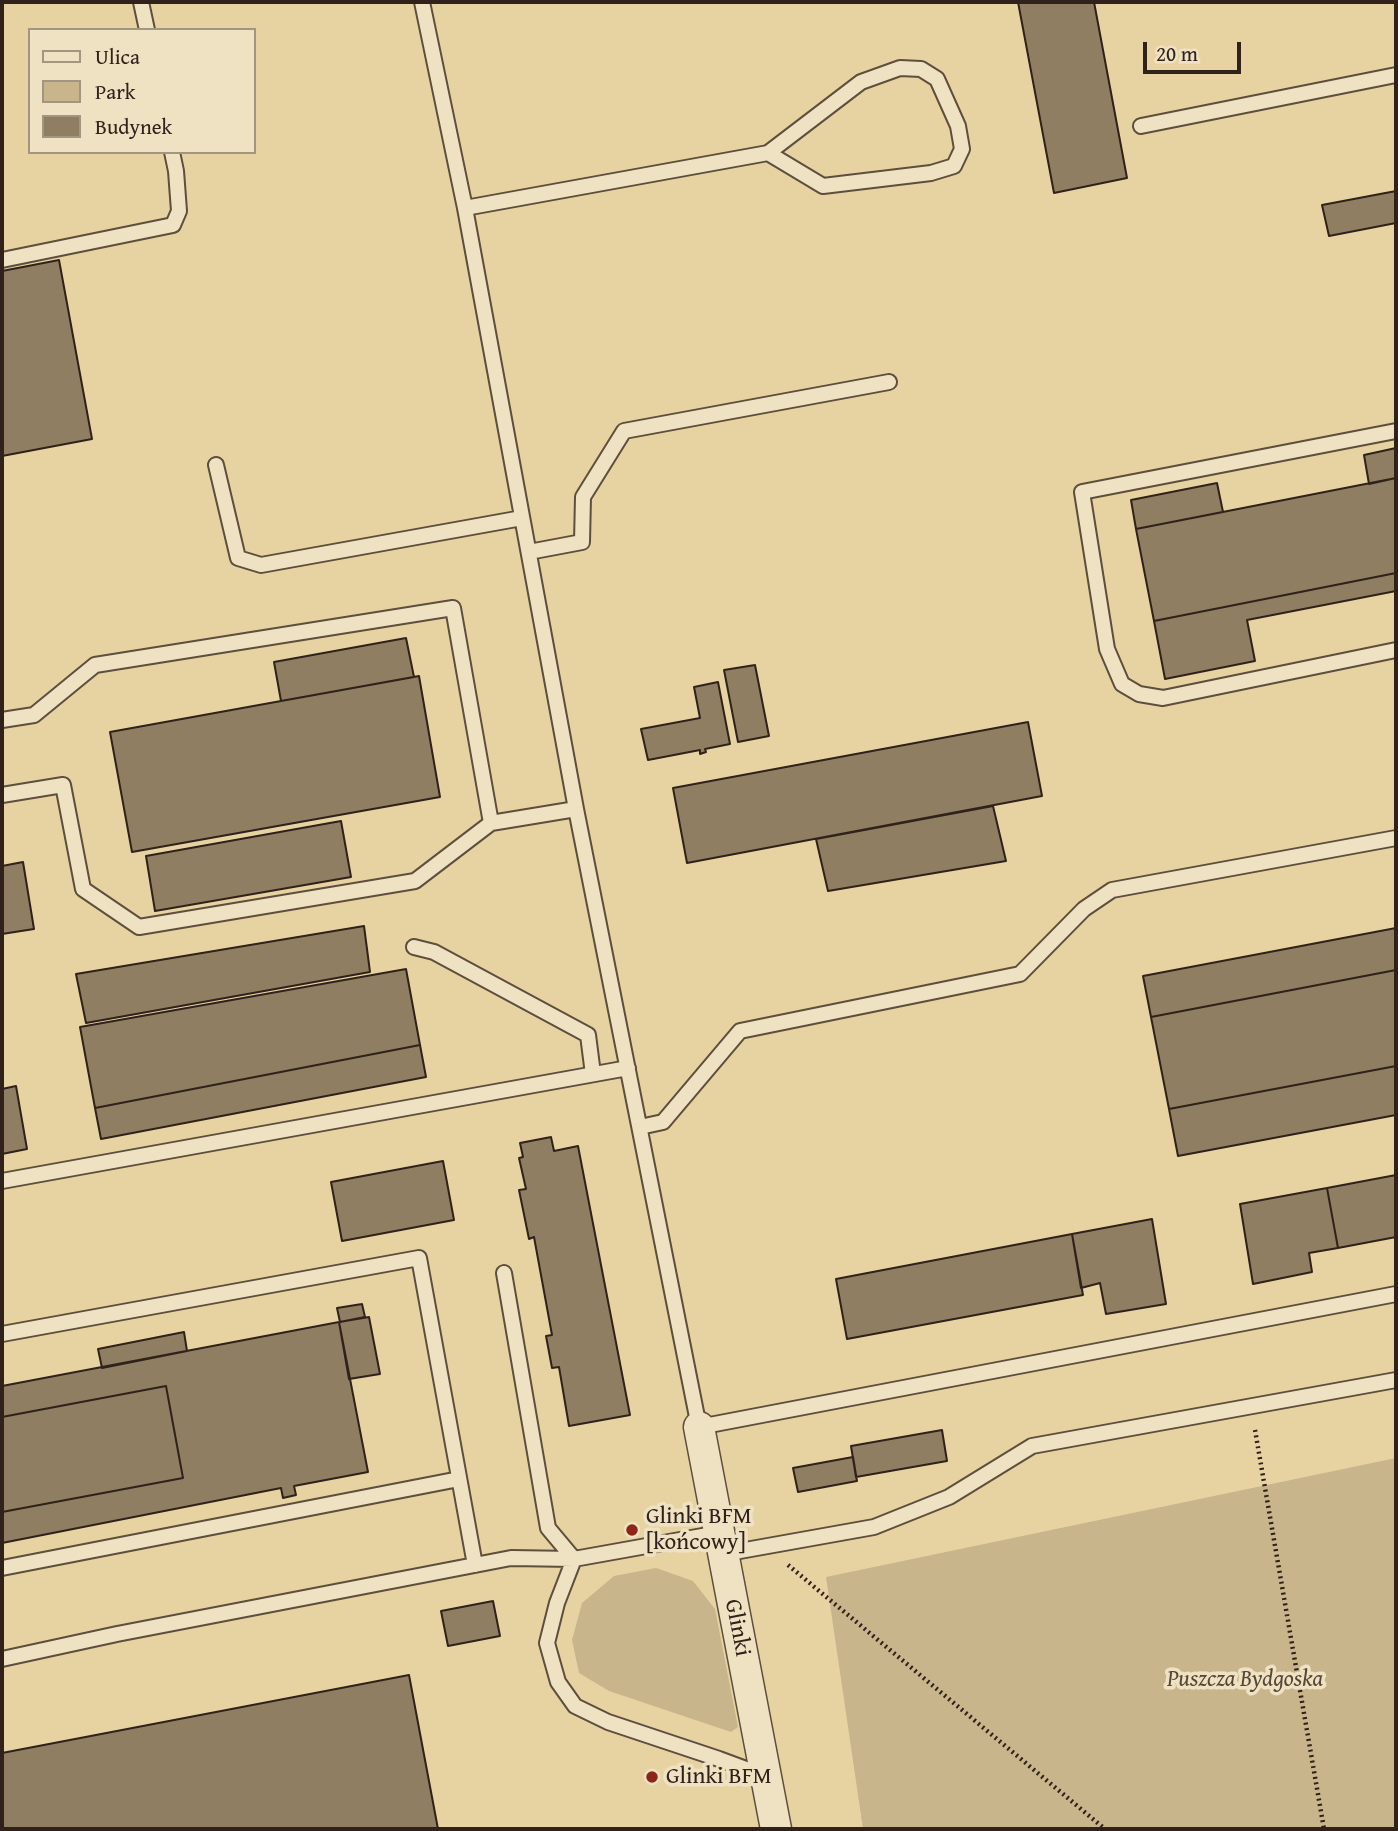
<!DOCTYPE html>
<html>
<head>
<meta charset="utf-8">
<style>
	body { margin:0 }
	#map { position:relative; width:1398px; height:1831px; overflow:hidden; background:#e7d3a2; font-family:"Gentium Book Plus",serif }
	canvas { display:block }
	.frame { position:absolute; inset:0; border:4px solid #30211a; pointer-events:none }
	.legend { position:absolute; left:28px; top:28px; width:228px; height:126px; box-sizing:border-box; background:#efe2c3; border:2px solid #a3957f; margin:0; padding:9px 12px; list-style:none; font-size:21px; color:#30211a }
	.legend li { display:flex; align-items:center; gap:14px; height:35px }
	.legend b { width:35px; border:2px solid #a3957f }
	.scale { position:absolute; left:1143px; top:42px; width:98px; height:32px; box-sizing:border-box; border:4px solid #30211a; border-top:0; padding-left:9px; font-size:21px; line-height:24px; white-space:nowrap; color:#30211a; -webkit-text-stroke:5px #efe2c3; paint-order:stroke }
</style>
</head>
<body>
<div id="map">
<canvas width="1398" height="1831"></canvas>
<div class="frame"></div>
<ul class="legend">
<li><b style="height:9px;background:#efe2c3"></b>Ulica</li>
<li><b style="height:19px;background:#c8b58b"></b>Park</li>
<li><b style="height:19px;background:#8f7e61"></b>Budynek</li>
</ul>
<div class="scale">20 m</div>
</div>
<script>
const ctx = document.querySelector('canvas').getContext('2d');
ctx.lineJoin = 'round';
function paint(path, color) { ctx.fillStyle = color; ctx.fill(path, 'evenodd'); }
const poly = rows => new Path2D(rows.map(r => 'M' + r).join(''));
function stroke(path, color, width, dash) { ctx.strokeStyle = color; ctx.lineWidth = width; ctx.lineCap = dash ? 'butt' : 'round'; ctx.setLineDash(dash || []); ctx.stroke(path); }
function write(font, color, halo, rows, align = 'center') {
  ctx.font = font + ' "Gentium Book Plus",serif'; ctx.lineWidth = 7; ctx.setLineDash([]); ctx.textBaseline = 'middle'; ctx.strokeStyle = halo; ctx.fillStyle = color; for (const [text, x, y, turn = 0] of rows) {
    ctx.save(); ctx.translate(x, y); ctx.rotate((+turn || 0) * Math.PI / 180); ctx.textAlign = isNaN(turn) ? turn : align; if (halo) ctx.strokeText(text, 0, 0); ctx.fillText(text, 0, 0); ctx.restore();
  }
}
const green = poly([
	[1396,1458,1396,1829,863,1829,826,1577],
	[656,1568,693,1581,715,1609,738,1727,731,1732,609,1691,579,1673,572,1640,582,1603,614,1576]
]);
const building = poly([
	[1018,2,1094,2,1127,178,1054,193,1018,2],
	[1396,191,1396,223,1329,236,1322,205,1396,191],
	[59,260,92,439,2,456,2,271,59,260],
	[1396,448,1396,478,1369,484,1364,455,1396,448],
	[1396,478,1396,573,1154,621,1136,529,1396,478],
	[1217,483,1223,512,1136,529,1131,500,1217,483],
	[1396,573,1396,591,1247,620,1255,661,1165,679,1154,621,1396,573],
	[406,638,414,677,281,701,274,662,406,638],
	[755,665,769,736,738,742,724,670,755,665],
	[419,676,440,797,132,852,110,732,419,676],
	[718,682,730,744,705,749,706,752,700,754,700,750,648,760,641,729,700,718,694,687,718,682],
	[1028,722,1042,796,687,863,673,788,1028,722],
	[993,806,1006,861,828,891,816,839,993,806],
	[341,821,351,877,155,911,146,856,341,821],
	[23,862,34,929,2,934,2,866,23,862],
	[364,926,370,972,86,1023,76,974,364,926],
	[1396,928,1396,970,1151,1017,1143,976,1396,928],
	[406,969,420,1045,95,1108,80,1027,406,969],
	[1396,970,1396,1066,1169,1109,1151,1017,1396,970],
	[420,1045,426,1077,101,1139,95,1108,420,1045],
	[1396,1066,1396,1115,1178,1156,1169,1109,1396,1066],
	[16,1086,27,1149,2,1154,2,1089,16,1086],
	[551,1137,554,1151,578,1146,630,1415,569,1426,559,1367,552,1368,546,1336,552,1335,534,1237,529,1239,519,1190,526,1189,519,1158,523,1157,520,1143,551,1137],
	[443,1161,454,1220,342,1241,331,1182,443,1161],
	[1396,1175,1396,1237,1338,1248,1327,1188,1396,1175],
	[1327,1188,1338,1248,1309,1253,1312,1272,1253,1284,1240,1204,1327,1188],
	[1152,1219,1166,1304,1106,1314,1100,1283,1081,1288,1072,1234,1152,1219],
	[1072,1234,1083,1295,847,1339,836,1279,1072,1234],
	[362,1304,365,1317,340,1322,337,1308,362,1304],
	[369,1317,380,1374,349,1379,339,1322,369,1317],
	[339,1322,368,1472,294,1486,296,1495,283,1498,281,1488,2,1543,2,1512,183,1478,166,1386,2,1417,2,1386,339,1322],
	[184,1332,187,1351,102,1368,98,1349,184,1332],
	[166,1386,183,1478,2,1512,2,1417,166,1386],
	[942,1430,947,1461,856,1477,851,1446,942,1430],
	[853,1457,857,1481,798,1492,793,1468,853,1457],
	[493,1601,500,1636,448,1646,441,1611,493,1601],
	[409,1675,438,1829,2,1829,2,1753,409,1675]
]);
const path = poly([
	[1255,1430,1324,1829],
	[788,1565,1105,1829]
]);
const lane = poly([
	[141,2,147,30],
	[422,2,465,208,576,809,699,1427,1396,1294],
	[1141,126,1396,75],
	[465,208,768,153,823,186,931,173,954,166,962,149,958,126,937,79,921,69,900,68,861,82,768,153],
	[2,260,173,225,179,211,176,171,172,152],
	[1396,431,1082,492,1107,649,1122,684,1139,694,1163,698,1396,650],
	[216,465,238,558,261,565,522,518],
	[529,552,582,542,583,497,624,431,889,382],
	[2,720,34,715,95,665,453,608,491,823],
	[2,795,63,785,83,889,139,927,415,881,491,823,576,809],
	[414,947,434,952,588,1035,593,1074],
	[640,1127,663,1122,740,1031,1020,974,1084,909,1112,890,1396,838],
	[2,1181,628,1068],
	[504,1273,548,1528,574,1559],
	[2,1334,419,1258,475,1565],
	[723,1554,874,1527,949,1497,1032,1446,1396,1380],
	[574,1559,557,1603,547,1643,558,1682,575,1706,608,1722,719,1759,765,1776],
	[2,1568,459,1479],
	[2,1659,117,1634,511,1558,574,1559,719,1533]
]);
const street = poly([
	[699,1427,776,1829]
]);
const markers = [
	[632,1530,7,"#8f2418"],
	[652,1777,7,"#8f2418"]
];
const poiNames = [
	["Glinki BFM",646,1517],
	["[końcowy]",646,1543],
	["Glinki BFM",666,1777]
];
const streetNames = [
	["Glinki",737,1628,79]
];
const parkNames = [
	["Puszcza Bydgoska",1245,1680]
];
paint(green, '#c8b58b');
paint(building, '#8f7e61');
stroke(building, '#30211a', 2);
stroke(lane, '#5e4e3c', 18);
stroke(street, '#5e4e3c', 33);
stroke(path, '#30211a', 4.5, [2, 3.5]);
stroke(lane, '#efe2c3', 14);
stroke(street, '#efe2c3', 30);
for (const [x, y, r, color] of markers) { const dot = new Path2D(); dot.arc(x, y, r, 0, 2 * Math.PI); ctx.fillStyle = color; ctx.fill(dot); stroke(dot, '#efe2c3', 2.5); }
write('23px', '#30211a', '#efe2c3', poiNames, 'left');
write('23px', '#30211a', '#efe2c3', streetNames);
write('italic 23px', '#564636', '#efe2c3', parkNames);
</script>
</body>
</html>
